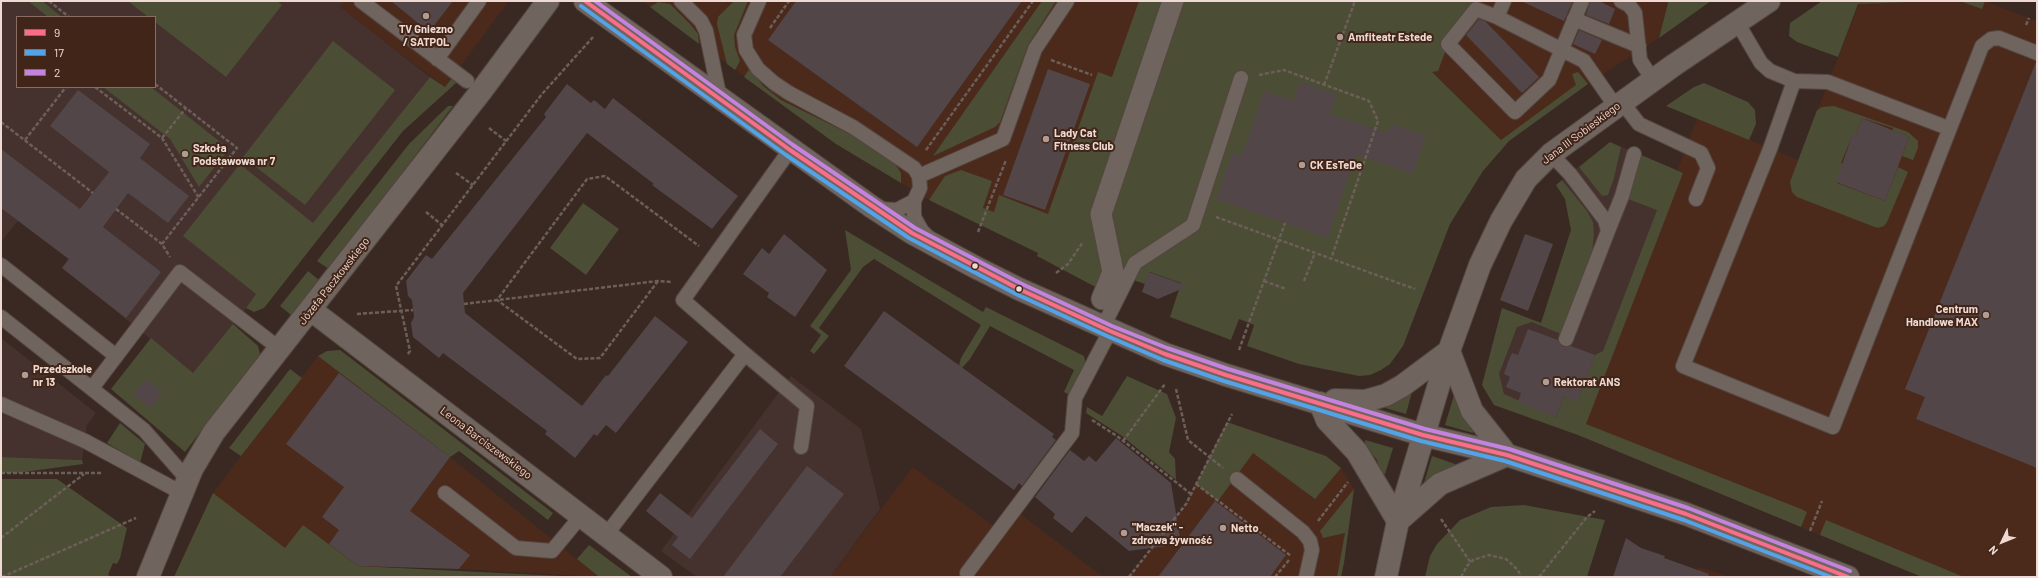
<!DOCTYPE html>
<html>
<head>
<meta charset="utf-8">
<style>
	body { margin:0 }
	#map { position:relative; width:2038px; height:578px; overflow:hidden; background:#392922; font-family:Barlow,sans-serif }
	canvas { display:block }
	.frame { position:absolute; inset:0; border:2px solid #eedad2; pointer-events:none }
	.legend { position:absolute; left:16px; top:16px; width:140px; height:72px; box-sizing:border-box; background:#422519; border:1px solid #876d63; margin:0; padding:5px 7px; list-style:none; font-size:12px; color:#eedad2 }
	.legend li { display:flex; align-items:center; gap:8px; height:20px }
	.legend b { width:20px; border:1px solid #876d63 }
	.north { position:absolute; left:1982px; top:522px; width:40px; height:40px; -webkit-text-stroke:3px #422519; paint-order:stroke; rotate:227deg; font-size:11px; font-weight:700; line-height:16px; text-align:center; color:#eedad2 }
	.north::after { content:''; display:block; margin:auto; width:14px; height:18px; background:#eedad2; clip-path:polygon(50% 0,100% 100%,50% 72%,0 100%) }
</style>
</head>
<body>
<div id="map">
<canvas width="2038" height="578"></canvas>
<div class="frame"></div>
<ul class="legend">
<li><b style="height:5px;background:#fb6d88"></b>9</li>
<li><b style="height:5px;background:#53a3e8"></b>17</li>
<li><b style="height:5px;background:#c483df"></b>2</li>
</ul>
<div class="north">N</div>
</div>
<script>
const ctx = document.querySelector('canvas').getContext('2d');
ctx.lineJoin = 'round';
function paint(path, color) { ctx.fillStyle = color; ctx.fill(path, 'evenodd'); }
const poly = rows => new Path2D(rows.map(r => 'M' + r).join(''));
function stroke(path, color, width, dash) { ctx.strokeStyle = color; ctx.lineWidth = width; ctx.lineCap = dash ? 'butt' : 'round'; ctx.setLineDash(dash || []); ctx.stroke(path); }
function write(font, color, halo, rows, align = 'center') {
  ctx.font = font + ' Barlow,sans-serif'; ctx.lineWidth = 4; ctx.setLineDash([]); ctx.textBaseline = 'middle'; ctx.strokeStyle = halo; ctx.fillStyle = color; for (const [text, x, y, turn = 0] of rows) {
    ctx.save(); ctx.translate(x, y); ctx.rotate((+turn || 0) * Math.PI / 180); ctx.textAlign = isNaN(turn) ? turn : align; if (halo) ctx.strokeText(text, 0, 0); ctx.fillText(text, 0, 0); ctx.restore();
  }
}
const built = poly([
	[345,1,509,1,445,87,339,7],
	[642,1,1154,1,1071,249,952,194,946,210,836,144],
	[1431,1,1665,1,1668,2,1659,38,1501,140,1412,52],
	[1860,1,1985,1,2037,21,2037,577,1922,577,1578,435,1697,118,1798,160],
	[318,356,450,457,599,577,459,569,180,562,213,493],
	[1227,422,1326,456,1341,468,1354,489,1341,577,1129,577,1186,504],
	[913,467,995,527,1011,507,1103,577,830,577],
	[1699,567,1709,570,1730,577,1696,577]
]);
const industrial = poly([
	[1,1,345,1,340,7,430,77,194,374,62,268,68,259,18,221,1,242],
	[17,17,155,17,155,87,17,87],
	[1610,142,1677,170,1578,435,1494,405,1482,385,1502,308,1541,323,1571,230,1565,199,1556,185],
	[1,338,96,413,87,425,82,460,1,457],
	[791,376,861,429,880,509,830,577,697,577,661,551]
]);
const green = poly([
	[28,1,42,1,62,17,48,17],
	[128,1,277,1,282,5,226,77,155,22,155,17,148,17],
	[734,1,748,1,734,35,735,47,740,61,735,70,727,64,717,24,718,17],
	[1042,1,1056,1,1028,45,1000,122,995,127,933,156],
	[1139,1,1479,1,1476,9,1448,44,1438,71,1432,72,1501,140,1576,85,1572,74,1578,72,1588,84,1509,141,1483,171,1450,224,1403,346,1390,364,1381,370,1370,375,1359,376,1299,364,1247,346,1254,325,1239,319,1231,340,1170,317,1181,283,1150,272,1145,284,1116,274,1105,292,1037,256,1038,253,929,200,945,176,961,170,992,181,983,208,994,212,999,195,1048,214,1098,72,1112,77],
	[1665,1,1711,1,1659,38,1668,3],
	[1822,1,1936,1,1858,4,1838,57,1797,42,1789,36,1790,23],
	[1960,1,1985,1,1982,9],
	[658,2,670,4,690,24,698,34,699,44,650,7],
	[333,41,395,90,305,205,243,157],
	[750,68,763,86,781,100,854,136,895,164,901,173,901,183,836,144,744,77],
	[430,77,445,87,452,78,456,83,403,131,264,308,254,312,246,308,256,294,183,236,240,164,313,223],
	[1704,83,1748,102,1755,110,1756,124,1749,140,1666,106,1694,87],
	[103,87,151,87,229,149,199,187,170,139],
	[448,106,453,106,329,269,317,261,409,144],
	[1834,106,1908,132,1918,141,1918,148,1913,160,1902,156,1909,137,1892,131,1893,128,1862,118,1856,134,1853,134,1841,163,1844,164,1837,183,1885,201,1898,167,1908,172,1887,222,1884,226,1878,228,1872,226,1797,197,1792,192,1790,182,1817,110,1822,107],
	[1610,142,1621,147,1614,178,1608,195,1602,196,1579,167],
	[1639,154,1683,173,1586,424,1801,509,1807,512,1801,527,1578,435,1494,405,1482,385,1502,308,1541,323,1571,230,1565,199,1556,185,1562,180,1587,211,1593,222,1594,235,1592,252,1561,334,1532,322,1517,327,1499,374,1504,394,1556,417,1564,396,1577,401,1595,355,1603,351,1657,210,1628,199],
	[583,203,619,229,586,275,550,248],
	[845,230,983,312,986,307,1084,356,1086,365,1070,395,1064,392,1074,370,990,326,970,359,962,368,959,365,961,358,981,325,874,259,863,267,819,328,829,336,814,354,810,351,821,335,810,326,851,270],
	[308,271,319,280,291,315,280,306],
	[233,324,258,346,260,354,185,452,111,389,151,338,193,373],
	[340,350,553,513,548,520,459,451,450,457,318,356,327,351],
	[290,369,302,378,241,456,229,448],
	[1127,376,1167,394,1176,418,1169,452,1175,459,1176,480,1122,436,1086,413,1087,407,1102,416],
	[1410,391,1412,392,1406,414,1382,407],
	[1454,395,1460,409,1474,430,1473,433,1445,425],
	[1227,422,1326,456,1341,468,1315,499,1253,453,1218,501,1196,484],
	[120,423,145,444,140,463,107,443],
	[1365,440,1393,448,1385,474,1380,473,1377,460,1365,445],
	[1432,456,1455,464,1454,467,1440,471,1427,485,1424,483],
	[1,457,82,460,83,464,17,473,1,473],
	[1,479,57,479,127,528,120,558,117,564,113,563,108,575,112,577,1,577],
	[1354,489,1344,563,1341,577,1337,577,1345,533,1323,538,1320,531],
	[213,493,285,548,303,525,358,566,581,577,174,577],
	[1524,505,1605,520,1587,577,1425,577,1430,556,1437,544,1460,520,1491,507],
	[1826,520,1964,577,1922,577,1820,535],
	[589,545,632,577,599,577,577,559]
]);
const building = poly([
	[391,1,453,1,429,32],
	[796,1,1022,1,917,147,768,40],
	[1521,1,1573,1,1564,21],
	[1590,1,1599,1,1615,9,1609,24,1586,15],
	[1479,19,1485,21,1539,77,1522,93,1466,35],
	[1579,30,1602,40,1595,54,1573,44],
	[2036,62,2037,63,2037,468,1916,419,1925,397,1905,389],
	[1048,69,1090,84,1045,210,1003,195],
	[1300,82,1337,95,1330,114,1388,133,1391,124,1426,136,1413,174,1356,155,1328,238,1216,199,1232,153,1242,156,1264,91,1293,101],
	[567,84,591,103,594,100,605,109,613,98,738,196,712,229,652,185,654,184,587,133,463,293,465,313,582,406,606,375,608,376,655,316,688,342,616,433,606,425,597,436,594,434,575,458,545,434,547,431,443,353,439,358,413,337,411,323,414,317,412,300,408,296,406,281,426,255,432,259,546,117,544,114],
	[78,90,150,144,140,158,189,196,168,223,128,193,103,227,161,272,126,318,62,268,69,259,1,208,1,149,80,209,109,172,50,126],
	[1862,118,1909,137,1885,201,1836,182,1853,133,1856,134],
	[784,234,827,270,795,317,767,297,769,293,743,274,762,248,769,254],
	[1525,234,1553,244,1528,311,1500,300],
	[1149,272,1188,286,1158,299,1142,292],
	[884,311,1054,434,1052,437,1056,440,1022,486,1019,483,1014,490,844,366],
	[1528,329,1558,340,1563,347,1571,346,1595,355,1577,402,1564,396,1556,417,1518,402,1521,393,1506,387,1510,377,1504,374,1508,362,1512,353,1518,355],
	[339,373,450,457,410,511,470,555,459,569,358,566,329,544,339,530,322,517,344,487,286,444],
	[146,379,163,393,150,408,133,394],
	[760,429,778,444,690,559,672,545,678,537,646,511,660,493,692,518],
	[1116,438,1171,483,1181,544,1129,551,1086,516,1072,533,1053,518,1055,514,1035,497,1070,450,1084,461,1089,456,1096,462],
	[807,466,844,494,780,577,723,577],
	[1215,501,1286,555,1270,577,1158,577],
	[1626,538,1641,548,1665,556,1664,558,1709,574,1708,577,1613,577]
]);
const path = poly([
	[49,1,69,17],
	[2026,25,2029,18],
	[770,28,789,1],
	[1051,60,1092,75],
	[1259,75,1284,70,1369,101,1378,121,1331,259],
	[155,84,237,148,162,244],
	[1324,85,1355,1],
	[95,87,162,138,199,198],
	[1,122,93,193],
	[489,128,506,141],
	[162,138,186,108],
	[25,140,66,87],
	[926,150,1033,1],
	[456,173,473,185],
	[116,209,162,244,170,257],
	[426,212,442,225],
	[1216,217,1415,289],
	[978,232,1006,160],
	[1056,273,1068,264,1083,242],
	[658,281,600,358,577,359,497,300,587,179,605,176,699,246],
	[1264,281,1286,289],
	[1304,281,1315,253],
	[464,304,658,281,672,282],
	[357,314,413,310],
	[1239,350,1285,223],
	[408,354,410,351,396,286,542,94,593,37],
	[1176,389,1188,440,1223,468],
	[1092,420,1117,436,1191,494],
	[1123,441,1165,384],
	[1,473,102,473],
	[1196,484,1291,556],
	[1441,519,1471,563],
	[1318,521,1348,482],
	[1810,531,1822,501],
	[1,538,84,474],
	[2,577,136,518],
	[1129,577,1186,504,1232,414],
	[1275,577,1289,560],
	[1461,577,1467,566,1473,560,1489,555,1506,559,1518,570,1521,577],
	[1539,577,1587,517,1595,511]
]);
const service = poly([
	[361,1,467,81],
	[681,1,701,21,706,31,720,99],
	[759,1,744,35,746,50,758,69,774,83,789,93,853,127,914,168,919,176,920,188,914,201,914,217,922,231,930,239],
	[1504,1,1497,17,1584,61,1616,107],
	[1621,1,1629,5,1635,13,1640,60,1653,80],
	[1497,17,1476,9,1448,44,1515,112,1549,80,1582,1],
	[1574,19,1639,46],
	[1737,22,1761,63,1770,71,1794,81,1828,82,1948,128],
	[437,59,479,1],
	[1794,81,1770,149,1683,366,1833,427,1982,46,1991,39,1999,38,2037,53],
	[1622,102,1639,124,1701,153,1708,168,1696,199],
	[1551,154,1570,174,1605,220,1608,231,1566,339],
	[919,176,1003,139,1035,49,1067,1],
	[879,209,897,210,914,201],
	[1608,231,1622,196,1634,154],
	[1,265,116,356],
	[1,317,144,430,188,480],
	[1103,327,1135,263,1193,225,1241,78],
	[745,354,807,406,801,447],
	[92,388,180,272,280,349],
	[1,404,85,441,182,493],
	[1237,479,1303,532,1310,541,1312,550,1306,577],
	[445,493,516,548,552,551,581,516],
	[606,535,745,354,683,300,790,150],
	[967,573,1072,433,1075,398,1110,331]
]);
const pedestrian = poly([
	[1102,299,1113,272,1101,214,1173,1]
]);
const minor = poly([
	[311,310,661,577],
	[1449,351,1472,411,1507,455],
	[1423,435,1507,455,1686,514,1848,577],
	[1398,521,1440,484,1507,455],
	[148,577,192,469,214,432,482,90,548,1]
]);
const tertiary = poly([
	[585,1,872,207,912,233,975,267,1019,289,1165,354,1226,375,1423,435],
	[1335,400,1365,401,1386,395,1402,386,1449,351],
	[1320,403,1327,420,1357,452,1398,521],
	[1386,577,1398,521,1449,351,1480,265,1501,221,1526,179,1551,154,1674,65,1769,1]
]);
const bus1 = poly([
	[585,1,790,150,912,233,1019,289,1110,331,1165,354,1226,375,1423,435,1507,455,1686,514,1848,577]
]);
const bus2 = poly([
	[581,6,786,155,909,238,1016,294,1107,336,1163,360,1224,381,1421,441,1505,461,1684,520,1831,577]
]);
const bus3 = poly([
	[595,1,793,145,915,228,1022,284,1112,326,1167,348,1228,369,1425,429,1509,449,1688,508,1850,571]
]);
const markers = [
	[426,16,4,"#af9c94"],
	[1340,37,4,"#af9c94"],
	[1046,139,4,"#af9c94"],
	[185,154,4,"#af9c94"],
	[1302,165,4,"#af9c94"],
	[975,266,3.5,"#eedad2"],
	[1019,289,3.5,"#eedad2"],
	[1986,315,4,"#af9c94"],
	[25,375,4,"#af9c94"],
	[1546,382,4,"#af9c94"],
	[1223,528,4,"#af9c94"],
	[1124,533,4,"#af9c94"]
];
const poiNames = [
	["TV Gniezno",426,29,"center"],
	["/ SATPOL",426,42,"center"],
	["Amfiteatr Estede",1348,37],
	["Lady Cat",1054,133],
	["Fitness Club",1054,146],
	["Szkoła",193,148],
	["Podstawowa nr 7",193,161],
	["CK EsTeDe",1310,165],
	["Centrum",1978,309,"right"],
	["Handlowe MAX",1978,322,"right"],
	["Przedszkole",33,369],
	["nr 13",33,382],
	["Rektorat ANS",1554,382],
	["\"Maczek\" -",1132,527],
	["zdrowa żywność",1132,540],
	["Netto",1231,528]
];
const streetNames = [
	["Jana III Sobieskiego",1581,133,-37],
	["Józefa Paczkowskiego",334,281,-52],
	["Leona Barciszewskiego",486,443,37]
];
paint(built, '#4b2a1c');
paint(industrial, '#45312e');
paint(green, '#4b4d34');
paint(building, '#524648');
stroke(service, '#544641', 16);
stroke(pedestrian, '#544641', 23);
stroke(minor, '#544641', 24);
stroke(tertiary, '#544641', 24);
stroke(path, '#6c5f59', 2.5, [4, 2]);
stroke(service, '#70645e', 14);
stroke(pedestrian, '#70645e', 21);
stroke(minor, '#70645e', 22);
stroke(tertiary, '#70645e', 22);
stroke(bus1, '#fb6d88', 4);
stroke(bus2, '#53a3e8', 4);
stroke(bus3, '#c483df', 4);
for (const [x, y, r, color] of markers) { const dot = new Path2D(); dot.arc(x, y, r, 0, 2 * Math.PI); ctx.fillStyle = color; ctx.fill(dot); stroke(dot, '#422519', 1.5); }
write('bold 11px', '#eedad2', '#422519', poiNames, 'left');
write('11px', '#eedad2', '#422519', streetNames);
</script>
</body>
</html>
